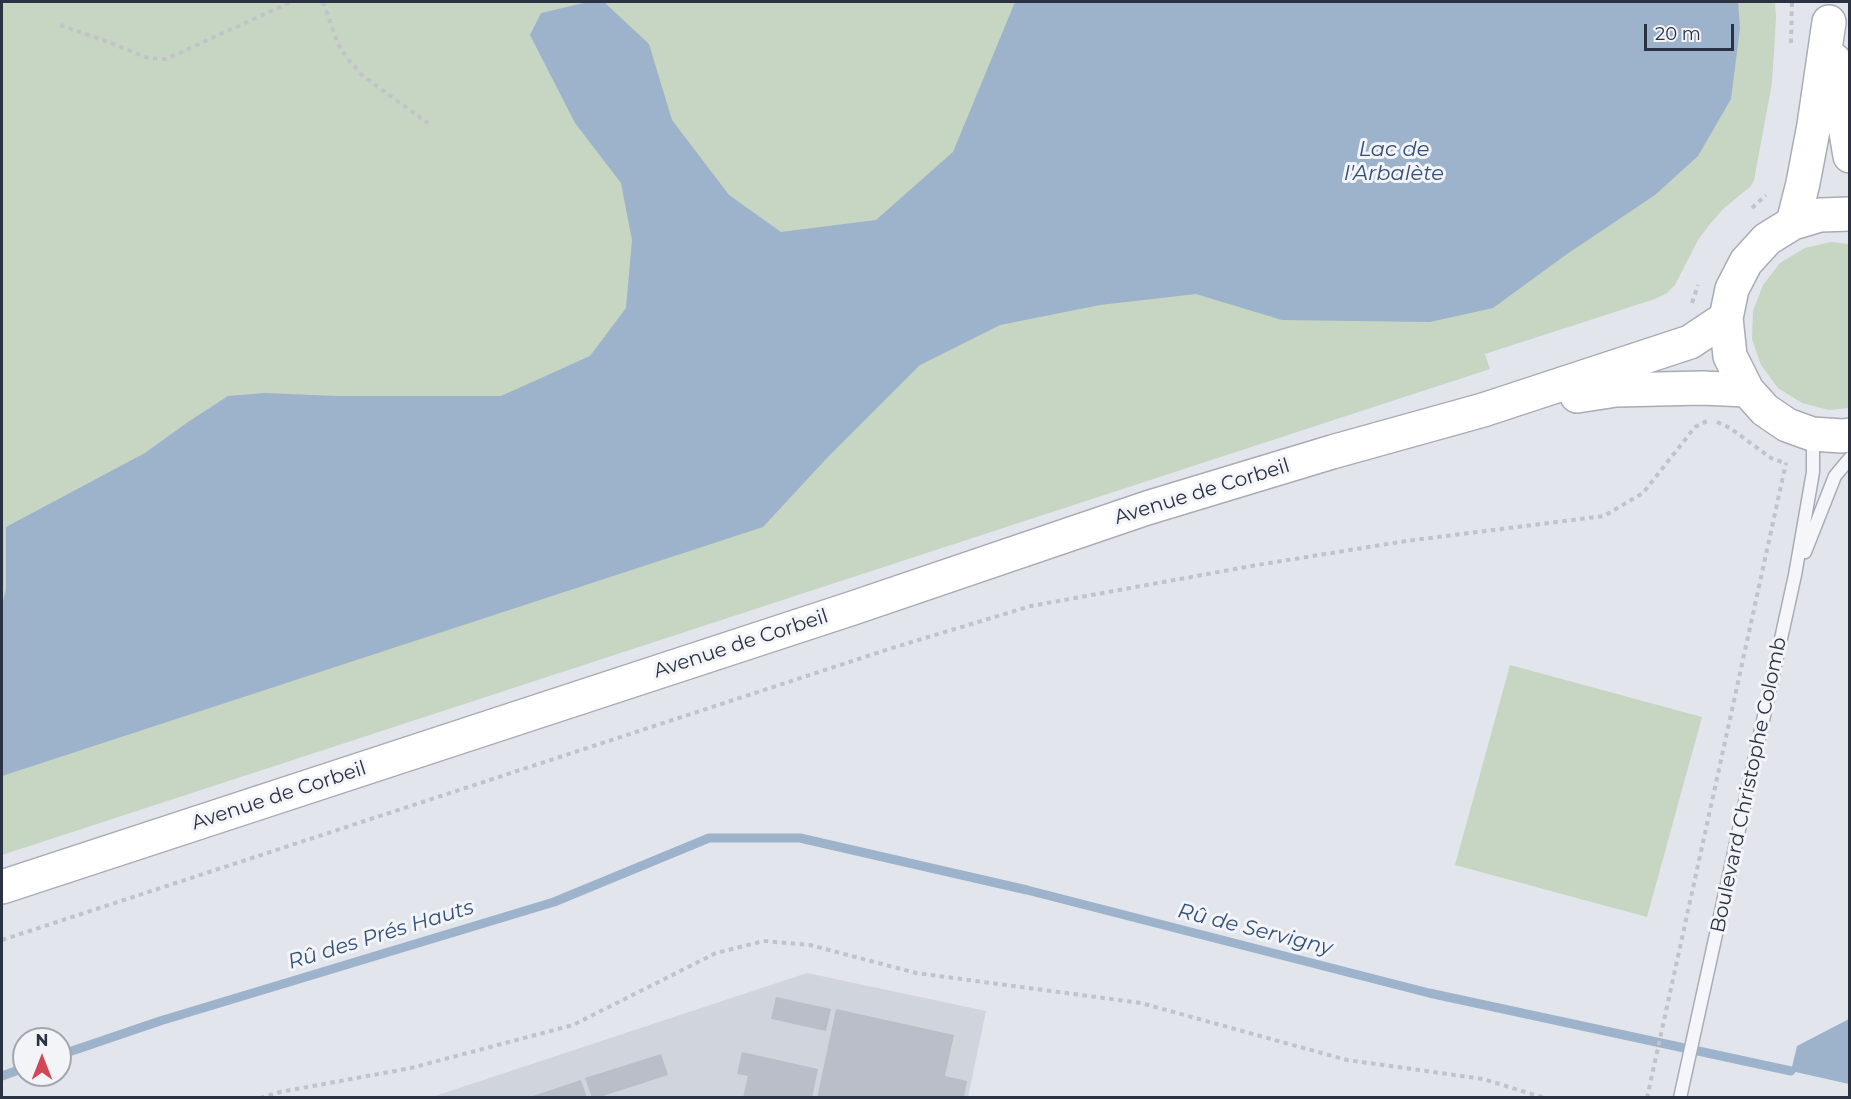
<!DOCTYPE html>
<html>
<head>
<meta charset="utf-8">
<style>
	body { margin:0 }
	#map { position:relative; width:1851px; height:1099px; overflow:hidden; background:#e2e5eb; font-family:Montserrat,sans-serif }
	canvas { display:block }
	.frame { position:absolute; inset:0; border:3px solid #2a3243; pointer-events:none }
	.north { position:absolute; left:12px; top:1027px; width:60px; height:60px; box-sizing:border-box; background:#f2f4f8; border:2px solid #a2a6b0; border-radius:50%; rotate:0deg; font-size:16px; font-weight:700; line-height:24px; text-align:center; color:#2a3243 }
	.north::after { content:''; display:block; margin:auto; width:21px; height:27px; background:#d14757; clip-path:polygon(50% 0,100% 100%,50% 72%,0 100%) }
	.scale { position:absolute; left:1644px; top:24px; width:90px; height:27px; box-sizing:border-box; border:3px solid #2a3243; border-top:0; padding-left:8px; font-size:18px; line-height:21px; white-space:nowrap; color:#2a3243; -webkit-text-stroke:4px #f2f4f8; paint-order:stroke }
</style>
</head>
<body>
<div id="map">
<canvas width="1851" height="1099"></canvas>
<div class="frame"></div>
<div class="north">N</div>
<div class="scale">20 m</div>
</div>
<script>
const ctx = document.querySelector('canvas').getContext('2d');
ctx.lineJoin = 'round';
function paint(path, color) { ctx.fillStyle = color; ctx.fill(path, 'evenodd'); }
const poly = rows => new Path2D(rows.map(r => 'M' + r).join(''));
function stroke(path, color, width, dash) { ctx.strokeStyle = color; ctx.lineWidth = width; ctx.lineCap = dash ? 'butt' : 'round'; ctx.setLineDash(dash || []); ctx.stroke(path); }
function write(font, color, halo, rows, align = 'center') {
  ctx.font = font + ' Montserrat,sans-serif'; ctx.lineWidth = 6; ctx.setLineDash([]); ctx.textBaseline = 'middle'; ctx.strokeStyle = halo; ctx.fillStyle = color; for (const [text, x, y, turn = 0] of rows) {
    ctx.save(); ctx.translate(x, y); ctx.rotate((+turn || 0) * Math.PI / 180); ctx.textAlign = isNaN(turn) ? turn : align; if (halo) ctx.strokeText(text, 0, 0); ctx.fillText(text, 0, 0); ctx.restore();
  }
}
const built = poly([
	[807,973,986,1011,968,1097,429,1098]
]);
const green = poly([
	[2,2,1775,2,1776,18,1772,83,1754,180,1751,186,1723,209,1710,224,1698,240,1675,285,1667,293,1655,299,1485,354,1490,369,2,855],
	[1831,242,1849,244,1850,408,1829,410,1802,403,1778,388,1761,365,1752,339,1753,311,1763,285,1780,263,1805,248],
	[1510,665,1702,717,1647,917,1455,865]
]);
const water = poly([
	[588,2,604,2,649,44,672,120,729,195,781,232,876,220,953,152,1015,2,1738,2,1740,28,1731,99,1698,156,1655,195,1567,254,1493,308,1430,322,1282,320,1196,294,1100,305,1000,325,920,365,826,459,763,527,2,776,2,604,6,590,6,527,145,453,188,422,228,396,265,393,336,396,501,396,590,356,626,308,632,240,621,183,575,123,530,35,541,13],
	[1849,1019,1849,1084,1791,1071,1797,1046]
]);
const stream = poly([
	[60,1055,160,1021,554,902,709,838,800,838,1027,890,1429,993,1791,1071],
	[2,1076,24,1068]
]);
const building = poly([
	[776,997,831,1009,826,1031,771,1019],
	[836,1009,954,1035,945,1076,967,1081,964,1098,817,1098],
	[742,1052,818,1069,812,1098,743,1098,748,1076,737,1074],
	[661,1054,668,1075,597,1098,592,1098,585,1078],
	[581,1080,587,1098,530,1098,530,1097]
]);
const path = poly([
	[323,2,338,44,347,58,363,76,428,123],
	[60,25,106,41,148,58,166,59,291,2],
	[1791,43,1792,2],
	[1752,208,1766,195],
	[1692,303,1698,285],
	[1717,422,1730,428,1771,458,1787,464],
	[2,940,892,648,1031,606,1257,565,1406,541,1604,516,1643,493,1695,427,1707,421],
	[260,1098,280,1092,411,1068,573,1025,716,953,764,941,810,945,916,973,1141,1003,1347,1060,1483,1079,1545,1098],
	[1647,1098,1786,463]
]);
const lane = poly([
	[1805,552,1835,476,1850,458],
	[1680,1098,1795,575,1813,472,1813,435]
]);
const secondary = poly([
	[1834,60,1850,156],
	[1850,214,1820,215,1793,223,1767,239,1746,262,1732,289,1726,318,1730,356,1747,390,1765,410,1787,425,1812,434,1842,436,1850,435],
	[1793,223,1803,183,1814,125,1829,22],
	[1577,396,1616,390,1702,388,1747,390],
	[2,887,853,608,1147,508,1332,452,1483,410,1690,342,1726,318]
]);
const streetNames = [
	["Avenue de Corbeil",1202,492,-17],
	["Avenue de Corbeil",741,644,-18],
	["Boulevard Christophe Colomb",1749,785,-78],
	["Avenue de Corbeil",279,796,-18]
];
const waterNames = [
	["Lac de",1394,150],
	["l'Arbalète",1394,174],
	["Rû de Servigny",1255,930,14],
	["Rû des Prés Hauts",381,935,-17]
];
paint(built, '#d0d4dd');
paint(green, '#c7d5c3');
paint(water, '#9db2cb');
stroke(stream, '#9db2cb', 9);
paint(building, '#b9bec8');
stroke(lane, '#a7acb5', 15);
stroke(secondary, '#a7acb5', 36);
stroke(path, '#c0c3ca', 4, [4.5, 4.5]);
stroke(lane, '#f5f6f9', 12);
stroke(secondary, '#fff', 33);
write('20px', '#2a3243', '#f2f4f8', streetNames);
write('italic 21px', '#335078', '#f2f4f8', waterNames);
</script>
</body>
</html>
